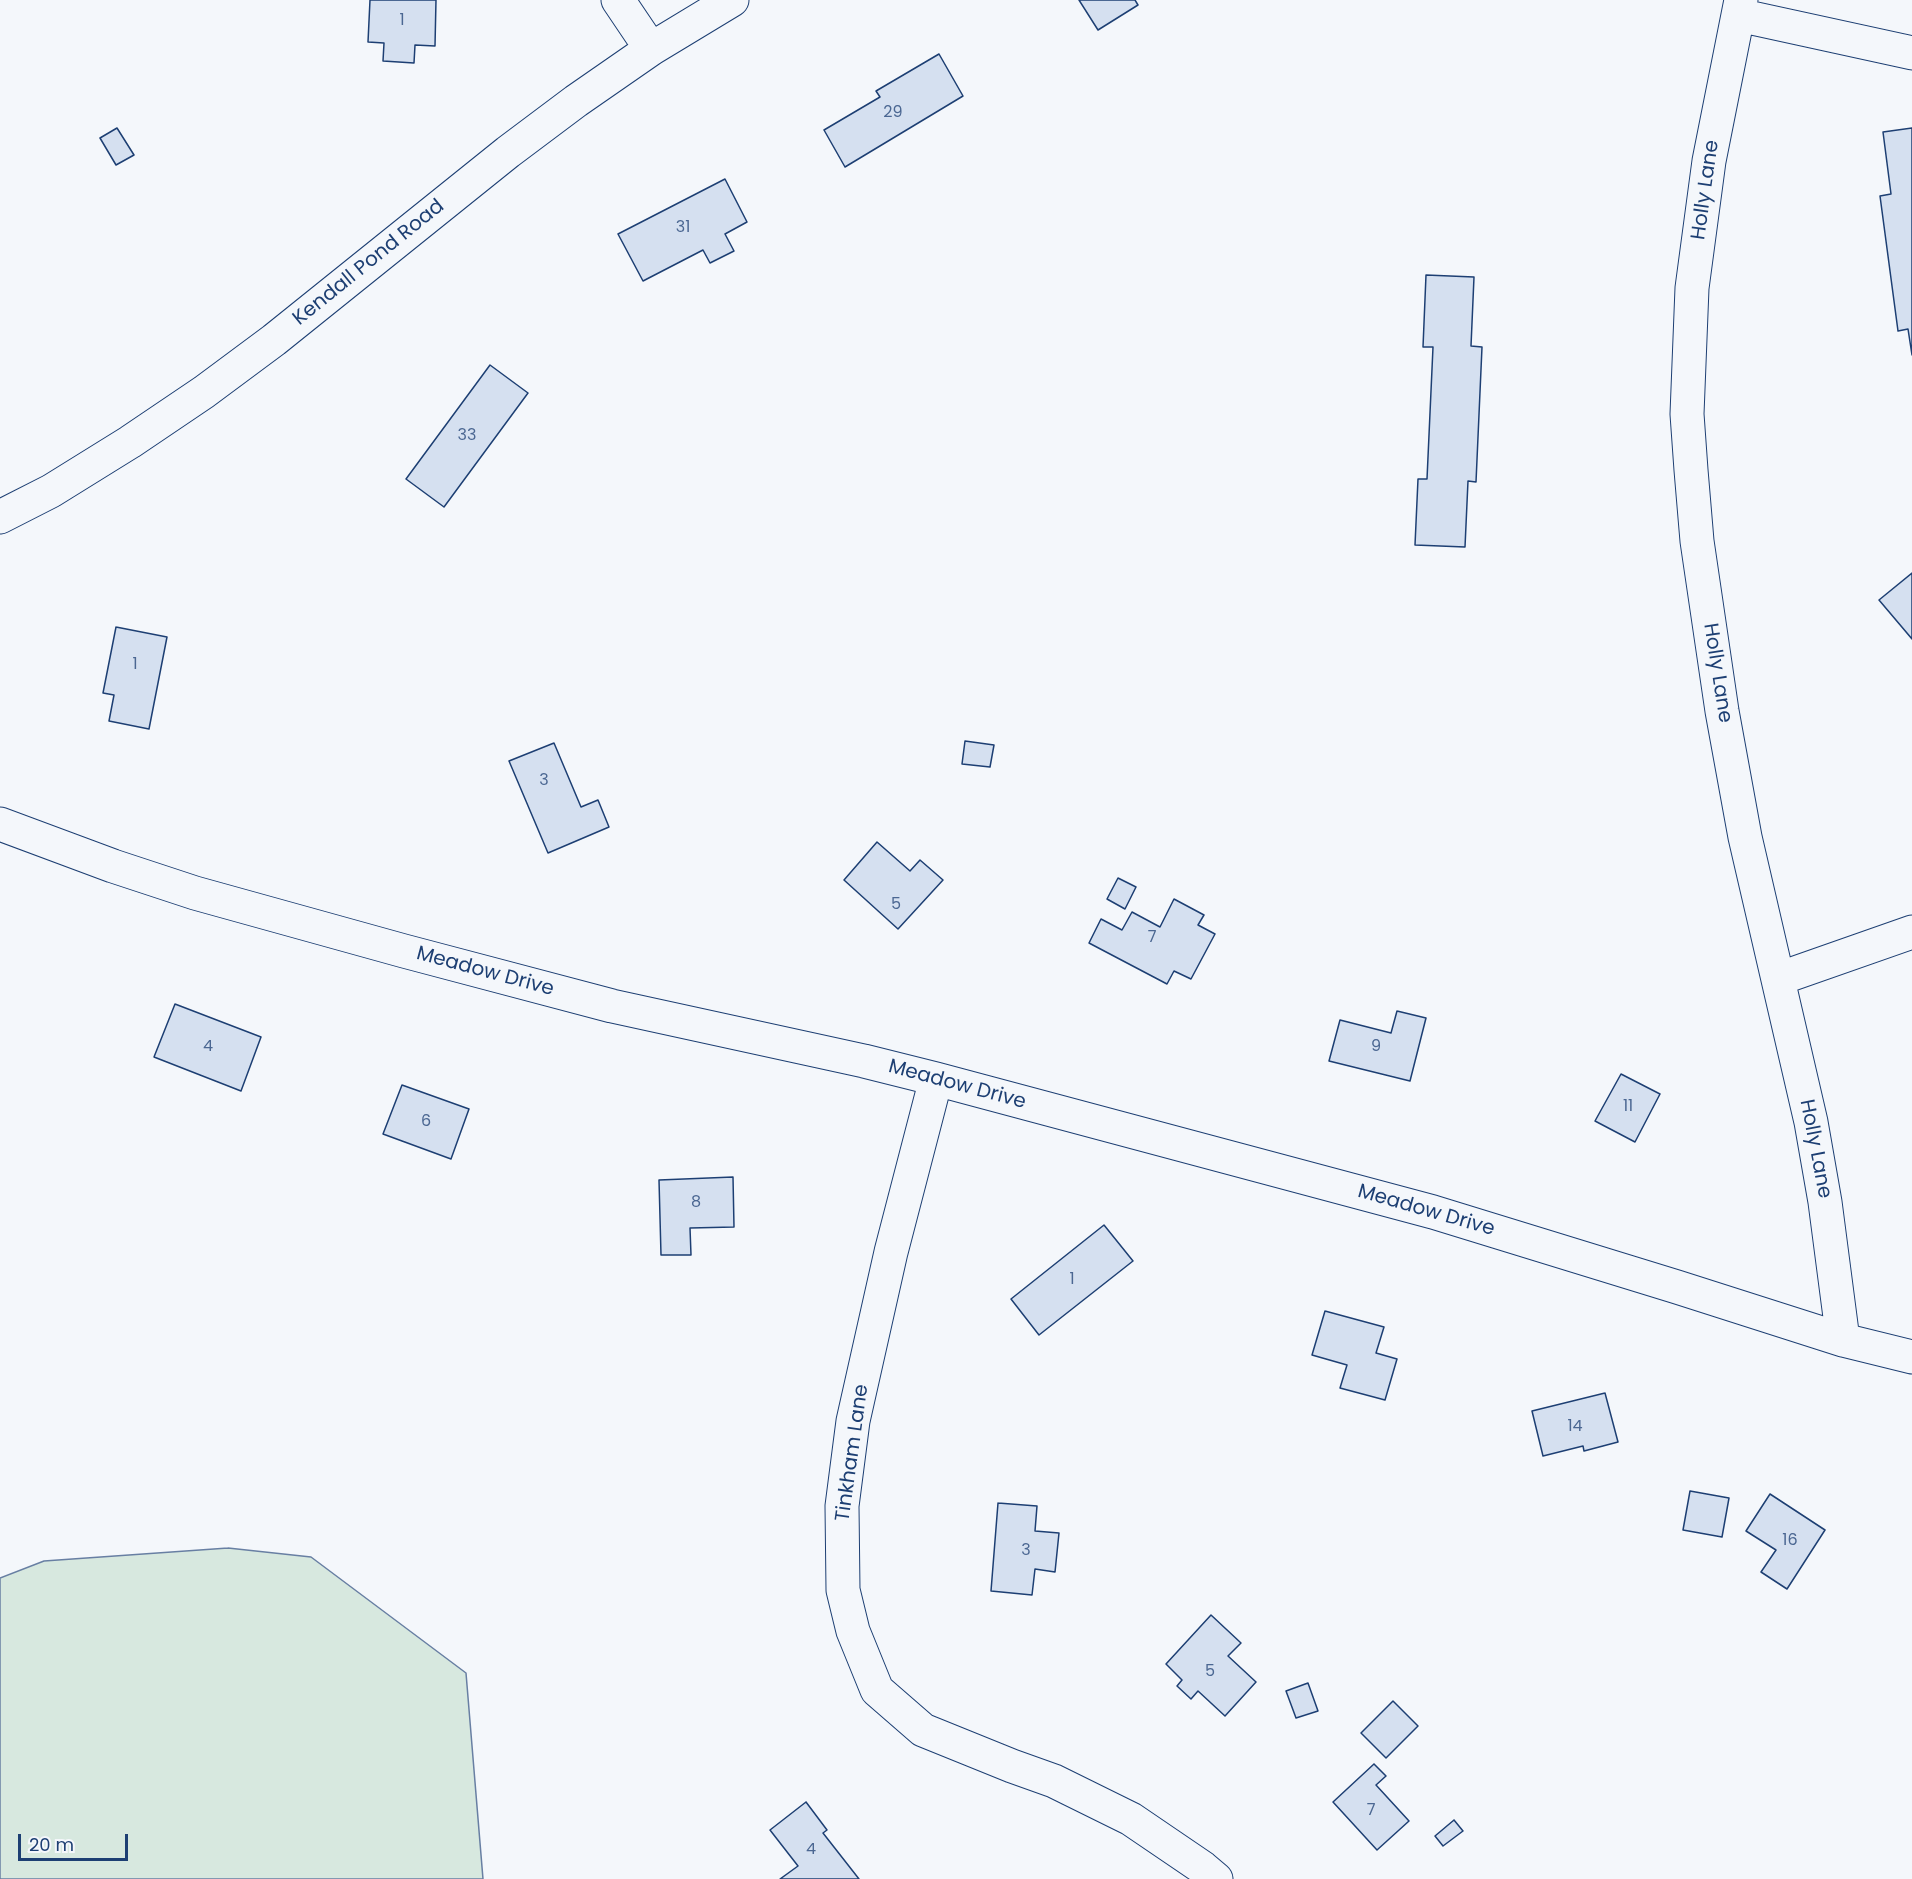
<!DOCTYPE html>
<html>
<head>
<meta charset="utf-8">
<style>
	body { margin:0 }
	#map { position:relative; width:1912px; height:1879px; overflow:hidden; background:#f4f7fb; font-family:Poppins,sans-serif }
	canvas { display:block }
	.scale { position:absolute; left:18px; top:1834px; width:110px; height:27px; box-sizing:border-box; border:3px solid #1d3f73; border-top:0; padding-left:8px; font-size:18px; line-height:21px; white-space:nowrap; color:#1d3f73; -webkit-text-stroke:4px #f4f7fb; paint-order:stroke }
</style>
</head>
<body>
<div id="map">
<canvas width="1912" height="1879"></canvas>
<div class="scale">20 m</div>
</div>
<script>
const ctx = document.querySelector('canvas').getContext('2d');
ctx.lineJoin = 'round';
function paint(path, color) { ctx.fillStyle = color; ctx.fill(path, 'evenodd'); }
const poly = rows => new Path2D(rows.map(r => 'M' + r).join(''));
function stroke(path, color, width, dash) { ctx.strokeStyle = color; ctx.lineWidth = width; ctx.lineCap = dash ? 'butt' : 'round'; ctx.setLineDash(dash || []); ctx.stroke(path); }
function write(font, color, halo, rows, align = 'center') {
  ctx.font = font + ' Poppins,sans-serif'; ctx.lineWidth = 4.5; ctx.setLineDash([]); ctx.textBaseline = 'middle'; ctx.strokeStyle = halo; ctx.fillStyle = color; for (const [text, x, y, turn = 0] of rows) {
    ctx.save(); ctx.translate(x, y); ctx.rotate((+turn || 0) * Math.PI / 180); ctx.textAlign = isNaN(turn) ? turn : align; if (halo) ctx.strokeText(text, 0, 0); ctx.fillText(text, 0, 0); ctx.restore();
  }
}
const green = poly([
	[228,1548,311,1557,466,1673,483,1879,0,1879,0,1578,44,1561,228,1548]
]);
const building = poly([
	[370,0,436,0,435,46,415,45,414,63,383,61,384,43,368,42,370,0],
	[1079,0,1135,0,1138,5,1098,30,1079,0],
	[939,54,963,96,845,167,824,130,880,97,876,91,939,54],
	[117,128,134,155,116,165,100,138,117,128],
	[1912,128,1912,355,1908,329,1898,331,1880,196,1891,194,1883,132,1912,128],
	[725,179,747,222,725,234,734,251,710,263,703,250,643,281,618,234,725,179],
	[1426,275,1474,277,1471,346,1482,347,1476,482,1468,481,1465,547,1415,545,1418,479,1427,479,1433,347,1423,347,1426,275],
	[490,365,528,393,444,507,406,479,490,365],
	[1912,573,1912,639,1879,600,1912,573],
	[116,627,167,637,149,729,109,721,114,695,103,693,116,627],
	[965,741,994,745,990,767,962,764,965,741],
	[554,743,581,807,598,800,609,827,548,853,509,761,554,743],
	[877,842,910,871,920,860,943,880,898,929,844,880,877,842],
	[1118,878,1136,887,1125,909,1107,899,1118,878],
	[1174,899,1204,915,1198,925,1215,934,1191,979,1174,971,1167,984,1089,943,1101,919,1122,930,1132,912,1160,927,1174,899],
	[175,1004,261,1037,241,1091,154,1057,175,1004],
	[1397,1011,1426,1018,1410,1081,1329,1061,1340,1020,1391,1033,1397,1011],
	[1621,1074,1660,1094,1635,1142,1595,1121,1621,1074],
	[402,1085,469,1109,451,1159,383,1134,402,1085],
	[733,1177,734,1227,690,1228,691,1255,661,1255,659,1180,733,1177],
	[1104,1225,1133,1261,1039,1335,1011,1299,1104,1225],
	[1325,1311,1384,1327,1376,1353,1397,1359,1385,1400,1340,1388,1347,1365,1312,1355,1325,1311],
	[1605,1393,1618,1442,1584,1451,1583,1446,1543,1456,1532,1411,1605,1393],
	[1690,1491,1729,1498,1722,1537,1683,1530,1690,1491],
	[1770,1494,1825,1530,1787,1589,1761,1572,1776,1550,1746,1531,1770,1494],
	[998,1503,1037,1506,1035,1531,1059,1533,1055,1572,1035,1569,1032,1595,991,1591,998,1503],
	[1211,1615,1241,1643,1228,1656,1256,1682,1225,1716,1198,1691,1191,1699,1177,1686,1182,1680,1166,1664,1211,1615],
	[1308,1683,1318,1711,1296,1718,1286,1691,1308,1683],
	[1393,1701,1418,1726,1386,1758,1361,1733,1393,1701],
	[1374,1764,1386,1776,1376,1785,1409,1821,1377,1850,1333,1802,1374,1764],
	[806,1802,827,1830,823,1833,859,1879,780,1879,798,1866,770,1830,806,1802],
	[1454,1820,1463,1831,1443,1846,1435,1836,1454,1820]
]);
const minor = poly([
	[618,0,651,49],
	[1741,0,1709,161,1692,288,1687,414,1691,470,1697,541,1722,711,1745,837,1811,1122,1825,1202,1843,1340],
	[1738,15,1912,53],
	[0,517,51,491,130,442,204,392,274,340,508,152,576,101,651,49,732,0],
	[0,824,113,866,195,893,404,951,612,1006,864,1061,936,1079,1433,1212,1677,1287,1843,1340,1912,1357],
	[1778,979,1912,932],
	[936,1079,891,1252,853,1421,842,1506,843,1590,853,1631,877,1690,923,1730,1012,1766,1054,1781,1131,1819,1203,1868,1216,1879]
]);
const numberNames = [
	["1",402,21],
	["29",893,113],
	["31",683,228],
	["33",467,436],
	["1",135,665],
	["3",544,781],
	["5",896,905],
	["7",1152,938],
	["4",208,1047],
	["9",1376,1047],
	["11",1628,1107],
	["6",426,1122],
	["8",696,1203],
	["1",1072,1280],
	["14",1575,1427],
	["16",1790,1541],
	["3",1026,1551],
	["5",1210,1672],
	["7",1371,1811],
	["4",811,1850]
];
const streetNames = [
	["Holly Lane",1706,190,-82],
	["Kendall Pond Road",369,263,-39],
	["Holly Lane",1717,673,81],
	["Meadow Drive",485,972,15],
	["Meadow Drive",957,1085,15],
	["Holly Lane",1815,1149,79],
	["Meadow Drive",1426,1211,16],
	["Tinkham Lane",853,1453,-82]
];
paint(green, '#d7e8df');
stroke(green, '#687fa3', 1.5);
paint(building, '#d5e0f0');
stroke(building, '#1d3f73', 1.5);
stroke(minor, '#1d3f73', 35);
stroke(minor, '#f4f7fb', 33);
write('16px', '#4b6792', null, numberNames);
write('20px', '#1d3f73', '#f4f7fb', streetNames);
</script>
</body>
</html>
